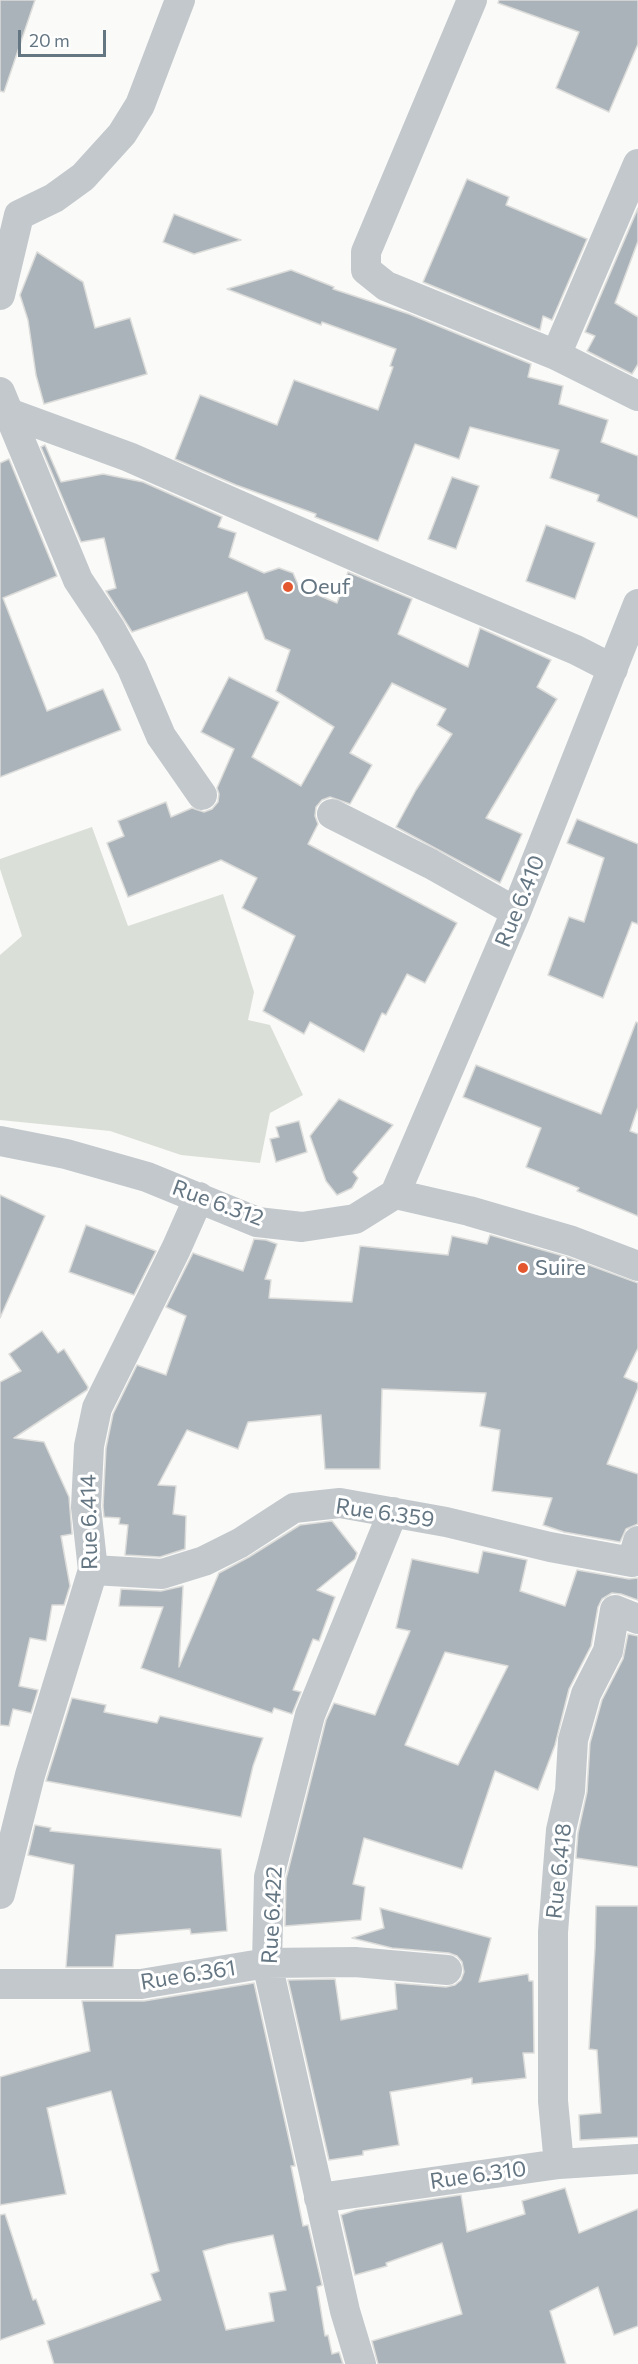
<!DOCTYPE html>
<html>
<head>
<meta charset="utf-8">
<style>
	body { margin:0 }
	#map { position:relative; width:638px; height:2364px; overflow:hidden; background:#fafaf8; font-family:Commissioner,sans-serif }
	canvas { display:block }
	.scale { position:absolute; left:18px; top:30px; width:88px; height:27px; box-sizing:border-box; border:3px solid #657683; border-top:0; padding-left:8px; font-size:18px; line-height:21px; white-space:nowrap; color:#657683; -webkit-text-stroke:4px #fff; paint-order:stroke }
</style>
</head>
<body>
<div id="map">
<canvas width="638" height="2364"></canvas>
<div class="scale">20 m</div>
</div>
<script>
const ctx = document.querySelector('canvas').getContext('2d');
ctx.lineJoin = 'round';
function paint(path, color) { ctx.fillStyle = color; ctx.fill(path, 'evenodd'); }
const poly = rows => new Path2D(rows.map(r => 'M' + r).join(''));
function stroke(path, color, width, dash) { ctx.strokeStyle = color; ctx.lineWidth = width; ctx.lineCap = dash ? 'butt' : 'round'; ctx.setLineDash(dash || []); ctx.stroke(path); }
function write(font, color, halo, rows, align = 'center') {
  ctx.font = font + ' Commissioner,sans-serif'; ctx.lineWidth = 6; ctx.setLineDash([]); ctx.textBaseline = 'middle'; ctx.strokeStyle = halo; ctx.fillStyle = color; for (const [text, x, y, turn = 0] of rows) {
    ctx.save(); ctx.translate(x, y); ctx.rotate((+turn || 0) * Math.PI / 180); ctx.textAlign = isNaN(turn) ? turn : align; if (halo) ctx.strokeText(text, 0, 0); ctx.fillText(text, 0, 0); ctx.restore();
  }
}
const green = poly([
	[92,827,128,926,223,894,254,992,248,1020,270,1025,303,1095,270,1113,260,1163,181,1155,110,1131,0,1120,0,955,22,936,0,869,0,859]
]);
const building = poly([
	[0,0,35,0,4,92,0,91,0,0],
	[499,0,638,0,638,44,609,112,556,88,579,32,498,3,499,0],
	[467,179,509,197,506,205,587,239,552,320,543,316,540,330,423,282,467,179],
	[638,208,638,241,615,303,638,317,638,364,632,374,587,351,595,336,585,332,638,208],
	[174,214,241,240,194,254,163,242,174,214],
	[37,252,83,282,95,328,130,318,147,374,44,404,36,375,28,320,20,295,37,252],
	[291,270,334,287,333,289,409,314,531,364,528,377,563,386,559,404,608,420,601,442,638,456,638,518,597,501,599,495,550,478,559,450,470,427,459,459,415,444,378,541,315,517,316,514,236,485,175,459,200,395,277,425,294,380,378,410,393,367,390,366,396,349,322,322,321,325,227,289,291,270],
	[45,445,61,482,103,474,143,482,222,517,218,527,236,533,229,557,264,573,279,568,293,573,299,587,337,603,348,572,412,599,398,634,468,667,480,628,551,660,537,687,557,699,486,818,522,834,500,883,396,827,416,790,452,734,437,725,446,709,392,683,350,753,372,765,350,804,330,797,322,800,316,807,315,816,318,824,308,844,457,923,425,983,407,974,386,1015,382,1013,364,1052,310,1022,304,1034,263,1011,295,936,242,908,257,878,221,860,128,897,107,843,124,836,118,821,166,802,171,817,192,808,204,812,212,809,218,802,219,794,217,788,234,749,201,732,229,677,279,702,252,757,301,786,334,727,276,691,290,650,265,639,247,592,132,632,106,591,116,588,104,538,81,542,41,447,45,445],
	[9,459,57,576,3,598,47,711,103,689,121,730,0,777,0,463,9,459],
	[452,477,479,486,456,549,428,539,452,477],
	[546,525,595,543,575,599,526,581,546,525],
	[577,819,638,844,638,924,632,922,603,998,548,975,569,917,584,922,604,858,567,843,577,819],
	[636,1022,638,1023,638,1107,630,1131,638,1134,638,1216,577,1191,579,1188,526,1167,541,1128,463,1097,476,1065,601,1114,636,1022],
	[339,1099,393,1125,353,1172,358,1178,352,1188,337,1195,326,1181,310,1136,339,1099],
	[299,1121,307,1152,276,1162,270,1139,279,1137,276,1127,299,1121],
	[0,1195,45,1216,0,1318,0,1195],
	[86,1225,156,1251,134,1295,69,1272,86,1225],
	[490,1235,567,1257,638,1283,638,1348,624,1377,638,1383,638,1388,607,1464,638,1474,638,1524,626,1529,620,1542,564,1532,543,1525,552,1498,492,1491,500,1430,480,1426,486,1393,382,1389,380,1469,325,1469,321,1415,248,1422,238,1449,187,1430,158,1485,176,1486,173,1514,186,1516,185,1549,160,1557,125,1555,128,1525,119,1524,120,1518,104,1517,103,1506,106,1448,113,1414,137,1365,166,1375,186,1316,166,1307,193,1253,243,1271,254,1239,266,1240,277,1244,265,1279,271,1280,269,1298,352,1302,360,1246,448,1255,452,1236,487,1244,490,1235],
	[42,1331,58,1353,64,1349,88,1387,87,1390,14,1438,44,1442,69,1497,72,1534,61,1536,70,1586,64,1605,52,1605,46,1641,30,1638,19,1686,38,1690,31,1713,13,1709,9,1726,0,1725,0,1382,21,1371,9,1354,42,1331],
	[332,1521,357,1553,355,1559,317,1590,335,1597,319,1641,313,1639,293,1690,301,1692,292,1714,274,1708,272,1713,141,1668,163,1607,119,1606,121,1589,161,1591,183,1586,179,1667,219,1573,249,1557,300,1525,332,1521],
	[483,1551,527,1560,520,1591,565,1606,577,1570,629,1579,638,1578,638,1600,621,1594,612,1593,602,1599,598,1607,591,1646,569,1689,555,1745,538,1790,495,1771,462,1869,364,1838,353,1884,365,1887,361,1920,285,1926,286,1879,326,1720,334,1703,375,1715,410,1631,396,1628,412,1559,478,1573,483,1551],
	[445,1652,508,1666,458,1765,405,1745,445,1652],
	[628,1634,638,1636,638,1867,576,1858,578,1833,587,1792,590,1743,602,1700,623,1659,628,1634],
	[72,1698,106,1705,104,1712,157,1723,160,1716,263,1738,253,1766,241,1817,46,1781,72,1698],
	[35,1825,51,1828,50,1831,221,1849,227,1931,191,1934,190,1929,116,1935,113,1967,66,1967,74,1865,28,1855,35,1825],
	[596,1906,638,1906,638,2137,580,2140,579,2115,601,2113,597,2050,589,2049,595,1948,596,1906],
	[380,1908,491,1938,479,1982,528,1974,529,1981,533,1981,534,2053,523,2053,526,2078,472,2084,472,2078,390,2092,399,2145,363,2151,363,2155,329,2160,288,1980,335,1979,341,2020,397,2009,395,1983,446,1987,455,1985,461,1980,464,1972,462,1962,457,1956,449,1953,392,1948,352,1938,384,1928,380,1908],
	[254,1983,295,2166,291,2166,303,2226,308,2225,322,2285,317,2287,325,2336,328,2335,332,2354,339,2352,343,2364,54,2364,47,2341,161,2300,151,2274,159,2271,111,2091,47,2108,66,2194,0,2205,0,2077,90,2051,82,2001,144,2001,254,1983],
	[273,2235,286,2290,269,2293,274,2321,226,2330,203,2251,228,2244,273,2235],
	[565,2188,579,2233,638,2209,638,2326,614,2335,598,2287,550,2311,566,2364,378,2364,372,2341,462,2314,442,2243,386,2263,387,2266,355,2275,341,2215,356,2210,461,2195,467,2232,525,2214,522,2201,565,2188],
	[5,2214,33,2300,36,2299,45,2324,0,2340,0,2215,5,2214]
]);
const minor = poly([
	[472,0,366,252,366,270,386,286,556,355,638,396],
	[0,295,19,215,54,198,83,177,122,134,140,105,180,0],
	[556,355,638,164],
	[0,392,78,580,110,628,132,668,161,736,202,795],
	[9,413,129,457,368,562,576,650,613,669],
	[332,814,431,864,516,912],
	[0,1141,66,1154,147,1177,257,1222,302,1227,355,1219,395,1194,469,1211,572,1241,638,1266],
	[395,1194,516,912,638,604],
	[93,1570,162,1574,204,1561,240,1543,294,1508,340,1503,446,1522,550,1547,632,1562,638,1541],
	[0,1894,30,1775,93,1570,86,1507,89,1446,97,1408,176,1249,199,1197],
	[0,1984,141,1984,267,1963,355,1962,447,1970],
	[559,2164,553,2101,553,1932,561,1830,570,1791,573,1740,586,1694,608,1651,615,1610,638,1619],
	[319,2198,559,2164,638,2159],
	[361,2364,345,2311,267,1963,269,1877,310,1715,393,1512]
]);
const markers = [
	[288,587,6,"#e4572e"],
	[523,1268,6,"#e4572e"]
];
const poiNames = [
	["Oeuf",300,587],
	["Suire",535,1268]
];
const streetNames = [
	["Rue 6.410",520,901,-68],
	["Rue 6.312",218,1203,20],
	["Rue 6.359",385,1513,8],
	["Rue 6.414",89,1522,-91],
	["Rue 6.418",559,1871,-84],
	["Rue 6.422",272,1915,-87],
	["Rue 6.361",188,1975,-9],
	["Rue 6.310",478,2175,-8]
];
paint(green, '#dadfd7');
paint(building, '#aab3b9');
stroke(building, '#dcdcda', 1.5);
stroke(minor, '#c3c8cc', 30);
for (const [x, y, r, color] of markers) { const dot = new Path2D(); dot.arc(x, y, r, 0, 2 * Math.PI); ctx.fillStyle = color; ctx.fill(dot); stroke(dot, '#fff', 2); }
write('22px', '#657683', '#fff', poiNames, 'left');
write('22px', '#657683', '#fff', streetNames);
</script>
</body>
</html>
